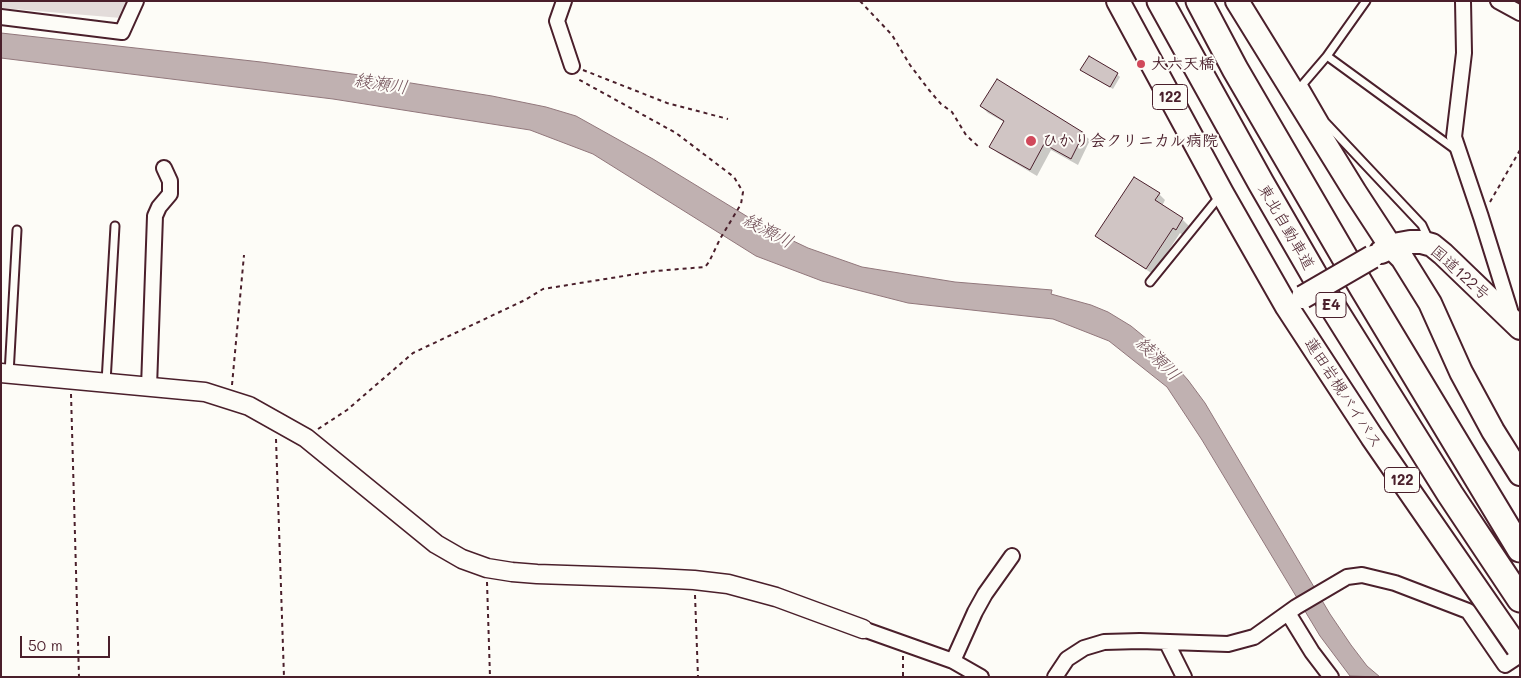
<!DOCTYPE html>
<html>
<head>
<meta charset="utf-8">
<style>
	body { margin:0 }
	#map { position:relative; width:1521px; height:678px; overflow:hidden; background:#fdfcf7; font-family:Mali,sans-serif }
	canvas { display:block }
	.frame { position:absolute; inset:0; border:2px solid #4a1f2b; pointer-events:none }
	.scale { position:absolute; left:20px; top:636px; width:90px; height:22px; box-sizing:border-box; border:2px solid #4a1f2b; border-top:0; padding-left:6px; font-size:15px; line-height:18px; white-space:nowrap; color:#4a1f2b; -webkit-text-stroke:4px #fdfcf7; paint-order:stroke }
</style>
</head>
<body>
<div id="map">
<canvas width="1521" height="678"></canvas>
<div class="frame"></div>
<div class="scale">50 m</div>
</div>
<script>
const ctx = document.querySelector('canvas').getContext('2d');
ctx.lineJoin = 'round';
function paint(path, color) { ctx.fillStyle = color; ctx.fill(path, 'evenodd'); }
const poly = rows => new Path2D(rows.map(r => 'M' + r).join(''));
function stroke(path, color, width, dash) { ctx.strokeStyle = color; ctx.lineWidth = width; ctx.lineCap = dash ? 'butt' : 'round'; ctx.setLineDash(dash || []); ctx.stroke(path); }
function write(font, color, halo, rows, align = 'center') {
  ctx.font = font + ' Mali,"Klee One",sans-serif'; ctx.lineWidth = 4; ctx.setLineDash([]); ctx.textBaseline = 'middle'; ctx.strokeStyle = halo; ctx.fillStyle = color; for (const [text, x, y, turn = 0] of rows) {
    ctx.save(); ctx.translate(x, y); ctx.rotate((+turn || 0) * Math.PI / 180); ctx.textAlign = isNaN(turn) ? turn : align; if (halo) ctx.strokeText(text, 0, 0); ctx.fillText(text, 0, 0); ctx.restore();
  }
}
const green = poly([
	[1,1,127,1,121,18,1,8]
]);
const water = poly([
	[1,33,261,62,367,76,492,96,546,107,576,116,653,159,766,228,808,248,862,267,955,282,1052,290,1051,294,1091,305,1108,312,1131,326,1164,353,1188,380,1205,403,1330,614,1351,645,1367,666,1380,677,1350,676,1320,636,1202,440,1167,387,1109,341,1053,319,908,303,822,281,756,256,593,154,530,130,333,99,1,58,1,33]
]);
const shadow = poly([
	[1085,73,1117,74,1120,77,1113,89],
	[981,106,1083,134,1090,140,1078,165,1051,150,1037,176,998,153,991,147,1004,122,988,113],
	[1159,194,1165,200,1162,206,1182,219,1189,226,1183,235,1180,233,1153,274,1103,242,1097,236]
]);
const building = poly([
	[1089,56,1118,73,1110,87,1080,70,1089,56],
	[997,79,1084,133,1071,159,1044,144,1030,170,989,147,1004,121,980,106,997,79],
	[1134,177,1160,193,1155,200,1183,218,1176,230,1173,228,1146,269,1095,236,1134,177]
]);
const path = poly([
	[860,1,892,35,910,65,929,90,941,104,952,112,966,135,980,148],
	[583,70,667,103,728,119],
	[1490,202,1520,150],
	[232,385,244,255],
	[71,394,79,677],
	[318,429,347,410,413,353,525,300,543,289,655,271,705,267,709,262,720,239,741,204,743,192,734,177,676,133,576,78],
	[276,439,284,677],
	[487,582,490,677],
	[695,595,698,677],
	[903,656,903,677]
]);
const service = poly([
	[1327,56,1366,1],
	[1428,238,1422,225,1325,122,1303,84,1327,56,1456,150],
	[1150,282,1219,197],
	[9,374,17,230],
	[106,382,115,226]
]);
const minor = poly([
	[564,1,557,21,572,66],
	[1463,1,1464,53,1454,137,1481,217,1510,310,1510,316],
	[1498,1,1520,13],
	[1,17,122,32,136,1],
	[149,387,155,216,159,207,170,194,170,181,164,168],
	[1288,613,1312,652,1331,677],
	[863,629,953,661,981,677],
	[1167,643,1184,677],
	[953,661,975,612,985,594,1012,556],
	[1055,677,1067,659,1084,648,1104,642,1140,641,1228,644,1254,637,1296,607,1347,577,1362,575,1395,583,1468,611,1505,665,1520,655]
]);
const tertiary = poly([
	[1,373,205,392,249,406,306,438,436,544,462,559,487,568,512,572,537,574,655,578,694,580,728,584,776,597,863,629]
]);
const trunk = poly([
	[1118,1,1222,193,1287,307,1372,437,1520,651],
	[1237,1,1355,192,1391,247,1402,258,1430,303,1461,372,1493,431,1520,474],
	[1381,252,1399,244,1410,242,1421,242,1432,245,1443,254,1520,328]
]);
const motorway = poly([
	[1160,1,1261,183,1331,304,1450,494,1520,599],
	[1199,1,1235,69,1362,287,1520,549]
]);
const trunkBridge = poly([
	[1303,297,1372,257]
]);
const markers = [
	[1141,64,5,"#d1495b"],
	[1031,141,6,"#d1495b"]
];
const shields = [
	[1170,97,35],
	[1331,305,30],
	[1402,480,35]
];
const shieldNames = [
	["122",1170,97],
	["E4",1331,305],
	["122",1402,480]
];
const poiNames = [
	["大六天橋",1151,64],
	["ひかり会クリニカル病院",1042,141]
];
const streetNames = [
	["東北自動車道",1286,227,60],
	["国道122号",1460,273,42],
	["蓮田岩槻バイパス",1343,393,57]
];
const waterNames = [
	["綾瀬川",381,84,9],
	["綾瀬川",768,231,28],
	["綾瀬川",1158,359,45]
];
paint(green, '#e3dcda');
paint(water, '#c0b1b1');
stroke(water, '#91777b', 1);
paint(shadow, '#0003');
paint(building, '#d0c5c4');
stroke(building, '#4a1f2b', 1);
stroke(service, '#4a1f2b', 11);
stroke(minor, '#4a1f2b', 18);
stroke(tertiary, '#4a1f2b', 21);
stroke(trunk, '#4a1f2b', 26);
stroke(motorway, '#4a1f2b', 29);
stroke(path, '#4a1f2b', 2, [4, 4]);
stroke(service, '#fdfcf7', 7);
stroke(minor, '#fdfcf7', 14);
stroke(tertiary, '#fdfcf7', 18);
stroke(trunk, '#fdfcf7', 22);
stroke(motorway, '#fdfcf7', 25);
stroke(trunkBridge, '#4a1f2b', 26, []);
stroke(trunkBridge, '#fdfcf7', 22);
for (const [x, y, r, color] of markers) { const dot = new Path2D(); dot.arc(x, y, r, 0, 2 * Math.PI); ctx.fillStyle = color; ctx.fill(dot); stroke(dot, '#fdfcf7', 2); }
for (const [x, y, w] of shields) { const box = new Path2D(); box.roundRect(x - w / 2, y - 12.5, w, 25, 4); ctx.fillStyle = '#fdfcf7'; ctx.fill(box); stroke(box, '#4a1f2b', 1); }
write('bold 15px', '#4a1f2b', null, shieldNames);
write('bold 16px', '#4a1f2b', '#fdfcf7', poiNames, 'left');
write('16px', '#4a1f2b', '#fdfcf7', streetNames);
write('italic 18px', '#73525a', '#fdfcf7', waterNames);
</script>
</body>
</html>
